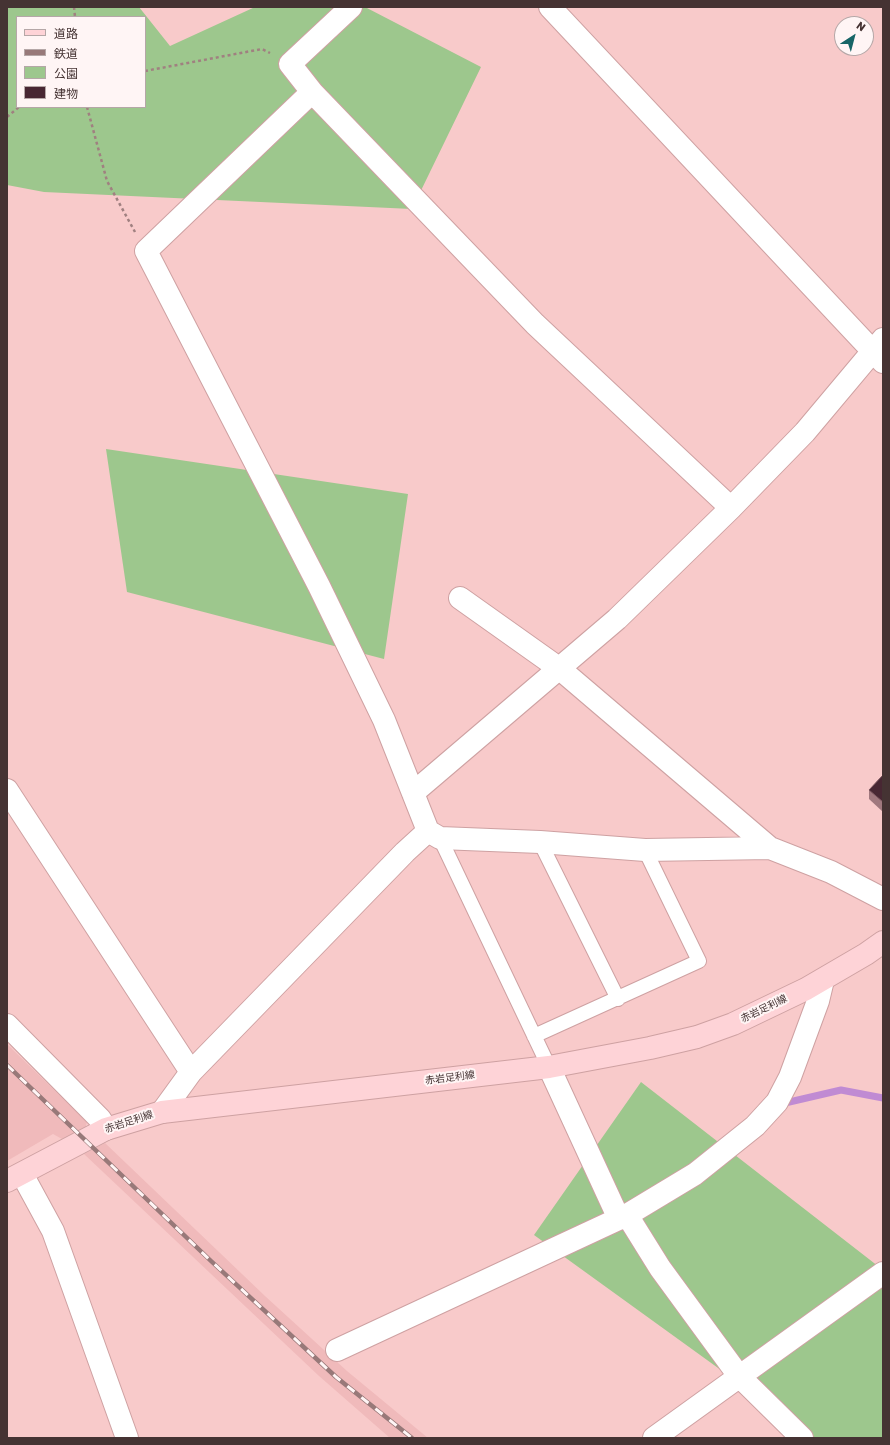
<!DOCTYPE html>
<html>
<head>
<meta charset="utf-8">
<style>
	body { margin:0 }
	#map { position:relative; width:890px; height:1445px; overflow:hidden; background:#f8caca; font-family:Rubik,"Noto Sans JP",sans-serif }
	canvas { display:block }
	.frame { position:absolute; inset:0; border:8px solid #453333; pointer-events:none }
	.legend { position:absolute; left:16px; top:16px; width:130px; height:92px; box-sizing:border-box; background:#fff5f5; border:1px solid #b5a7a7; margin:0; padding:5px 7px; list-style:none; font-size:12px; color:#453333 }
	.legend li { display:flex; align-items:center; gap:8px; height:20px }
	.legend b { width:20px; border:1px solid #b5a7a7 }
	.north { position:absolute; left:834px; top:16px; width:40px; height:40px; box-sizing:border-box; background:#fff5f5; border:1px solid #b5a7a7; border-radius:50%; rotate:36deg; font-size:11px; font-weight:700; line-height:16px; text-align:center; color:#453333 }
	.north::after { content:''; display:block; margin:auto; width:14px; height:18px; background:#176567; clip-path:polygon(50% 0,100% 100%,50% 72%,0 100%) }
</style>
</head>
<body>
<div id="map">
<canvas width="890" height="1445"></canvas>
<div class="frame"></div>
<ul class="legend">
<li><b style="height:5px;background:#fed3d7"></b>道路</li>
<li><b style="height:5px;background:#987979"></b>鉄道</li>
<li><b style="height:11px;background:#9dc78d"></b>公園</li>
<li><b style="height:11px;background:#482733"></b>建物</li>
</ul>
<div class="north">N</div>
</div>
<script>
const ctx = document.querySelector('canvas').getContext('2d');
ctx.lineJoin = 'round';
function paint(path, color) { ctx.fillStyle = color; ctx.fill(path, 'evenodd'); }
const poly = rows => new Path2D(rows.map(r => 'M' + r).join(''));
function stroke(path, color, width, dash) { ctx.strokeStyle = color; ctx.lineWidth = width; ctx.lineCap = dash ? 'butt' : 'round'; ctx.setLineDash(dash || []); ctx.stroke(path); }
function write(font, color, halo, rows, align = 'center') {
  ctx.font = font + ' Rubik,"Noto Sans JP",sans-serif'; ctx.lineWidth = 4; ctx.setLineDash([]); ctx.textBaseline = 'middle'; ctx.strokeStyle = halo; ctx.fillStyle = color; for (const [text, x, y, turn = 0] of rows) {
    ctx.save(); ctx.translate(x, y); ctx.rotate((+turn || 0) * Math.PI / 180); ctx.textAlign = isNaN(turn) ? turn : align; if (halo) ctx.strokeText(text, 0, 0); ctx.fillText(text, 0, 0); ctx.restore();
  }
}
const built = poly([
	[7,1044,87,1122,85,1129,68,1138,62,1139,53,1134,7,1161],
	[105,1143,265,1296,347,1371,428,1438,390,1438,319,1376,84,1154]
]);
const green = poly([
	[7,7,139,7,170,46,255,7,365,7,481,67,412,209,44,192,7,185],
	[17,17,145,17,145,107,17,107],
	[106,449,408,494,384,659,127,592],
	[641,1082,883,1270,883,1438,815,1438,534,1235]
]);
const stream = poly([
	[785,1103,841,1090,883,1098]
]);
const path = poly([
	[74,7,75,17],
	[145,71,262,49,270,53],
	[87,107,107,181,135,232],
	[7,117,19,107]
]);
const service = poly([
	[440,838,549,1067],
	[540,842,618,999],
	[534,1036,699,961,645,850]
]);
const minor = poly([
	[351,7,290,64,312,92,535,324,731,508],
	[550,7,883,362],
	[312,92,146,251,319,586,384,720,428,831,440,838,540,842,645,850,770,848,831,872,883,899],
	[460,598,560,669,770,848],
	[7,790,191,1072],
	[413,793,617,619,731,508,805,432,883,339],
	[7,1025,100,1119,106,1129],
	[549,1067,619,1219],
	[162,1112,191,1072,405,852,428,831],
	[22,1174,53,1231,127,1438],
	[627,1215,660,1268,739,1376,802,1438],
	[337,1350,627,1215,695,1174,755,1126,777,1102,790,1077,818,1001,823,980],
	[654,1438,883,1273]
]);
const secondary = poly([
	[7,1181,106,1129,162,1112,549,1067,650,1048,697,1037,733,1024,806,989,866,954,883,942]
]);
const rail = poly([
	[7,1065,211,1261,336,1377,412,1438]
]);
const wall = poly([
	[883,775,883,812,869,799,869,790]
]);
const building = poly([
	[883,775,883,802,869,790,883,775]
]);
const streetNames = [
	["赤岩足利線",764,1009,-26],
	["赤岩足利線",450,1078,-7],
	["赤岩足利線",129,1122,-18]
];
paint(built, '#f0babb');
paint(green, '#9dc78d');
stroke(stream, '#c08bd3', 7);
stroke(service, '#cea1a2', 16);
stroke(minor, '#cea1a2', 24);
stroke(secondary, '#cea1a2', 24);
stroke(path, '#a08080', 2.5, [3, 3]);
stroke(service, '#fff', 14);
stroke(minor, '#fff', 22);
stroke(secondary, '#fed3d7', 22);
stroke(rail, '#987979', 4.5);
stroke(rail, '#fff5f5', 3, [9]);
paint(wall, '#a0787e');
paint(building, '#482733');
stroke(building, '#7d5860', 1);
write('10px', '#453333', '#fff5f5', streetNames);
</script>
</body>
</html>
